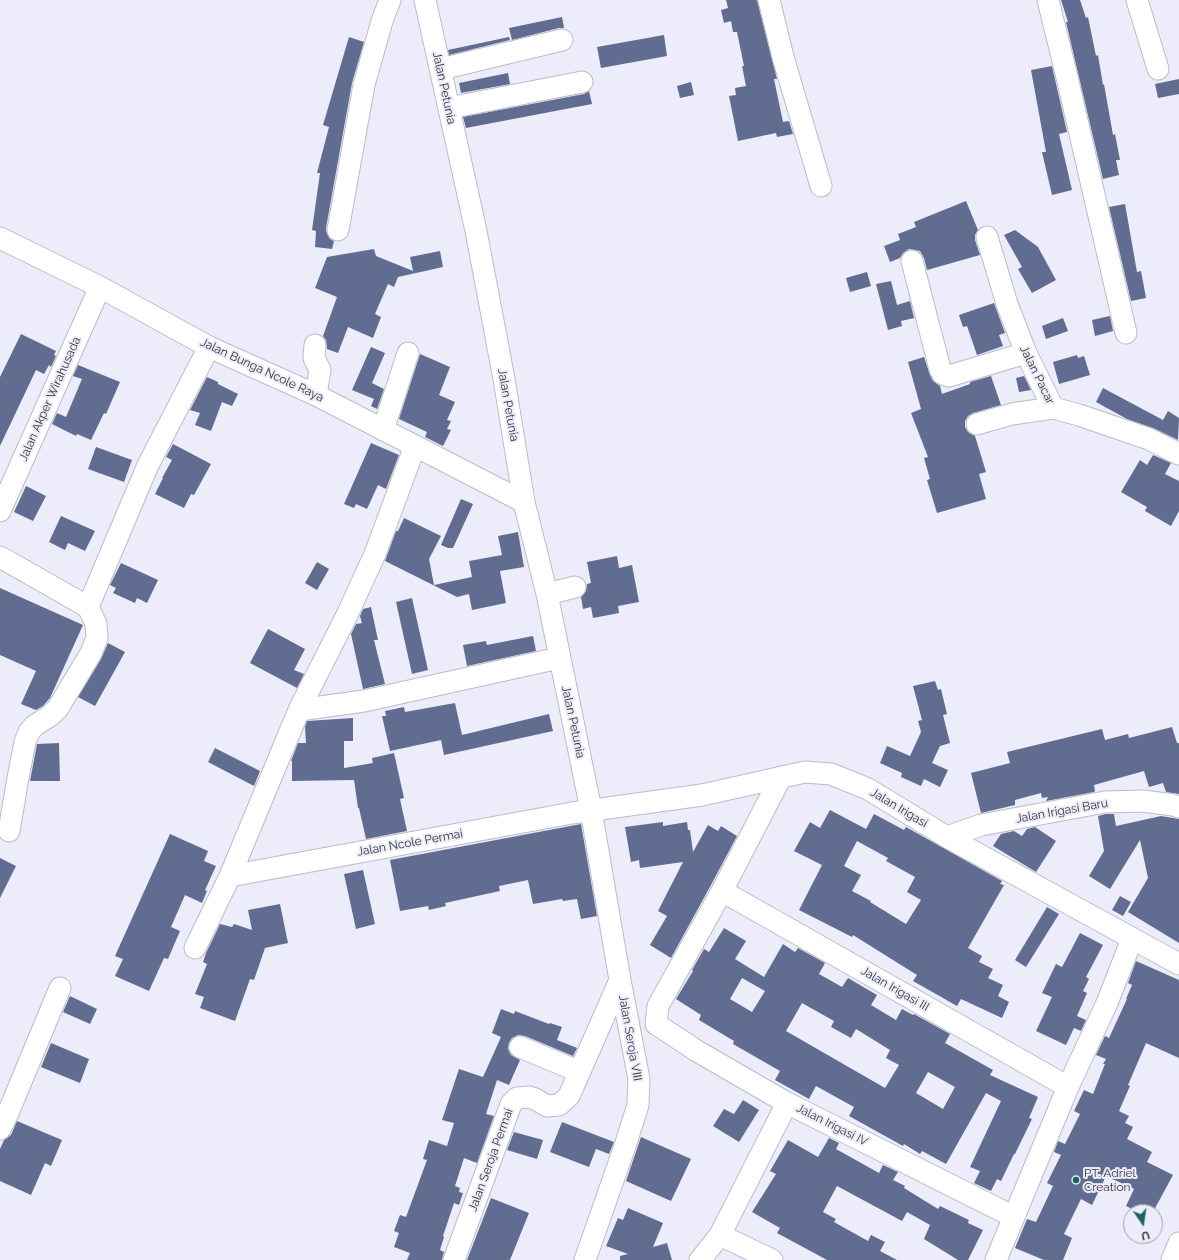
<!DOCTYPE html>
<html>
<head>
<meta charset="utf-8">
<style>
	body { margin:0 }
	#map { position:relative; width:1179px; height:1260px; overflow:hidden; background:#ececfa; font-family:Raleway,sans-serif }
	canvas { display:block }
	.north { position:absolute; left:1123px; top:1204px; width:40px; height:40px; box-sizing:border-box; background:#ececfa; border:1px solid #a3a3ad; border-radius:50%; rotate:167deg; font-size:11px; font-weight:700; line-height:16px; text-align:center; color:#35353a }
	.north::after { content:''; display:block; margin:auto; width:14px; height:18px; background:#18655f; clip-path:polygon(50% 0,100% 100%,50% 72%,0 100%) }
</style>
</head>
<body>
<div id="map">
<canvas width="1179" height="1260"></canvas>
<div class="north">U</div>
</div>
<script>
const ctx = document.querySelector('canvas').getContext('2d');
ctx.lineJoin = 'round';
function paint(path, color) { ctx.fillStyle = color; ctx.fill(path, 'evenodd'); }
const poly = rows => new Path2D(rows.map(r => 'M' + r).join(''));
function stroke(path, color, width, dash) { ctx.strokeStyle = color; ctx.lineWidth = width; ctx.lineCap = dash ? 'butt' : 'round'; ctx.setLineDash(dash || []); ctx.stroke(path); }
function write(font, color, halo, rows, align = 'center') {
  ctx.font = font + ' Raleway,sans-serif'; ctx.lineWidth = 4; ctx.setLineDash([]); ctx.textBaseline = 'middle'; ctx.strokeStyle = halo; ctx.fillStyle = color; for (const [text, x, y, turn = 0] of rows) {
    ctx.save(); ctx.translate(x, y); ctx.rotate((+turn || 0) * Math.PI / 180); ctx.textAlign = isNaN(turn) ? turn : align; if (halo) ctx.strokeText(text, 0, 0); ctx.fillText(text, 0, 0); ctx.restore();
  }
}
const building = poly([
	[726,0,757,0,777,79,774,79,783,122,789,121,793,134,777,137,776,133,738,141,729,96,736,95,735,88,746,86,742,66,744,66,737,32,733,32,731,21,724,23,721,10,728,8],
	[1061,0,1080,0,1086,18,1088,17,1096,56,1098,55,1103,85,1104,84,1113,135,1115,134,1120,160,1116,160,1119,175,1103,179,1066,22,1068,22],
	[562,17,564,28,559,28,512,40,509,28],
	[664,35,667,56,601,68,597,47],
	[349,37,364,42,352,83,326,228,327,234,330,239,334,241,332,249,315,247,316,231,312,230,320,173,317,173,329,127,323,125],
	[509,37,510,40,449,55,448,50],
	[1052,66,1067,132,1059,134,1072,190,1052,195,1042,152,1046,152,1031,70],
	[508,73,510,84,461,93,459,83],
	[1179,79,1179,94,1158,98,1155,84],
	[691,82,694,95,680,98,677,86],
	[589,91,592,104,466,128,463,117,584,94],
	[966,201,978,230,975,235,975,240,980,255,927,270,924,258,920,251,909,249,903,253,900,258,890,262,884,246,900,240,898,234,916,227,914,222],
	[1125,204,1137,272,1141,271,1146,298,1131,301,1109,207],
	[1015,230,1038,247,1056,280,1032,293,1018,269,1022,267,1004,235],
	[374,249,376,256,413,271,410,257,440,251,443,267,398,277,394,287,388,284,375,314,381,317,373,338,348,327,338,353,327,349,326,340,323,336,337,297,315,288,327,257],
	[867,272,871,286,850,292,846,278],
	[891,281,897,305,910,301,914,318,901,321,902,326,888,330,876,284],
	[994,303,1005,333,999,335,1003,346,977,355,967,326,963,327,959,315],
	[1110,316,1113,331,1095,336,1092,320],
	[1063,318,1068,331,1046,339,1042,326],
	[21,334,56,351,54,355,56,356,51,367,49,365,44,374,36,370,0,446,0,377],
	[371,347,385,353,372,383,384,389,377,409,371,406,374,399,352,390],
	[420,354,450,367,439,395,455,402,447,420,451,421,447,429,451,430,443,446,425,437,427,432,399,419],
	[1077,355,1078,358,1084,356,1090,375,1059,384,1053,362],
	[924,357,930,375,933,381,940,386,942,394,970,384,970,382,991,376,1001,405,973,413,968,416,965,421,965,427,968,432,975,436,986,472,979,474,986,499,937,513,927,480,930,479,924,458,928,457,911,413,921,409,908,362],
	[78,365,120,382,106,414,104,413,91,440,77,434,76,436,52,424,57,413,66,417,82,379,73,376],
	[1024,376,1031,390,1019,392,1016,378],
	[207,377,218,382,218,384,238,394,232,406,222,402,211,431,195,425,200,413,190,410],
	[1103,388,1163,420,1168,411,1179,418,1178,440,1153,428,1127,419,1096,402],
	[371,443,399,455,386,489,378,485,367,509,356,504,354,508,344,504],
	[173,444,211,464,194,495,191,494,184,508,155,494,163,478,162,478,172,460,166,457],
	[96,447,132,460,124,482,88,469],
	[1153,455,1171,463,1165,474,1179,481,1179,511,1171,526,1145,511,1147,507,1121,492,1140,460,1147,465],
	[26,486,46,496,33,521,14,512],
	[461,499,473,504,453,548,448,548,441,545],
	[61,516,95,531,85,551,68,543,65,550,49,542],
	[404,518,441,536,429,559,434,585,472,577,469,561,502,555,498,536,518,532,524,567,500,571,506,603,472,610,469,594,457,597,385,561,396,531,398,531],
	[617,556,619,568,632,565,639,602,618,606,619,613,593,618,591,607,583,609,581,597,586,591,587,584,591,583,587,562],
	[317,562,329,569,317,590,305,583],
	[121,563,158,580,147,603,137,598,135,603,113,593,116,588,110,585],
	[0,588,83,625,50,698,43,706,36,710,21,704,36,671,0,655],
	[412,598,428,670,412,674,396,602],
	[371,607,378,640,374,640,385,684,363,689,351,634,356,624,362,623,360,616,363,609],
	[268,629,305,649,294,670,304,674,297,688,250,663],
	[533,636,536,651,467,666,463,645,486,641,487,645],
	[108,643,125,652,95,706,78,697,101,659],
	[935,681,938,690,941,689,947,714,943,715,950,743,940,746,932,763,948,770,940,787,924,779,921,786,901,777,902,773,880,763,887,746,910,756,921,732,918,721,922,720,913,686],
	[455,703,462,735,549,714,553,731,444,755,441,740,390,751,382,716,386,716,385,711,404,707,405,712],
	[353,718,353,741,344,741,344,768,373,763,372,758,394,753,404,798,400,799,407,831,366,839,359,808,358,808,354,780,292,781,292,761,291,761,298,743,306,743,305,727,307,721],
	[1172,727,1177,743,1179,743,1179,794,1166,792,1163,783,1149,787,1144,771,1094,785,1095,791,1094,792,1046,801,1048,797,1042,798,1041,793,1015,800,1015,805,981,813,971,773,1010,763,1007,752,1102,729,1105,740,1128,734,1129,738],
	[59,743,60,781,30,781,37,744],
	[215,748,260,771,254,786,208,762],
	[830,810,866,829,874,814,904,830,906,827,1002,881,1000,884,1004,885,968,948,982,956,979,962,993,969,988,978,1003,985,998,996,1009,1002,1002,1018,961,999,957,1006,913,981,917,975,853,935,852,937,799,910,822,865,794,851,810,822,820,828],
	[857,841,888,858,886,861,915,877,907,892,921,900,906,924,870,902,871,901,852,891,861,875,844,866],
	[1106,814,1114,814,1116,826,1161,816,1179,819,1179,943,1128,912,1148,878,1140,840,1110,889,1089,876,1104,851,1098,816],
	[663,822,663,826,687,822,688,830,690,830,693,852,708,825,718,831,721,826,737,836,711,885,671,958,650,945,667,916,658,911,683,862,640,868,639,860,631,862,625,827],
	[581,824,597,916,581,919,577,899,563,901,562,899,533,904,528,880,499,886,500,891,445,903,446,906,429,910,428,906,400,911,390,860],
	[1035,827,1056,841,1036,872,993,846,1001,834,1014,831,1022,836,1027,829],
	[170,834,208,851,204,861,216,866,205,890,207,891,202,903,185,895,171,927,180,931,168,959,164,958,149,991,115,976,123,959,115,956],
	[0,858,16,866,0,898],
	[363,870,375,924,356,929,344,874],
	[1120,896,1131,902,1123,916,1112,910],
	[280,904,288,943,265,948,254,980,250,979,235,1021,200,1008,204,997,195,994,207,964,203,962,206,953,220,924,232,927,234,924,252,930,248,910],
	[1047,907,1059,914,1026,967,1015,960],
	[724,928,746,941,735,959,764,977,783,944,795,952,798,948,825,963,819,974,842,987,848,978,877,995,871,1005,896,1020,902,1009,913,1015,914,1014,950,1034,945,1043,993,1070,990,1075,1038,1097,1029,1118,1032,1119,1015,1154,1014,1154,1001,1181,997,1179,991,1191,974,1183,980,1171,970,1167,1001,1101,986,1093,946,1164,922,1151,920,1154,904,1144,903,1146,849,1116,854,1107,816,1086,809,1099,775,1080,780,1071,733,1044,734,1041,699,1020,701,1015,676,999,693,971,692,970,704,949,709,952],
	[742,978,765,991,752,1012,730,999],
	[802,1003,834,1021,831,1027,851,1038,856,1029,890,1050,886,1058,899,1065,885,1088,786,1031],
	[928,1072,955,1087,943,1109,916,1093],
	[1080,933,1103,945,1086,977,1089,979,1083,991,1087,993,1077,1016,1086,1020,1081,1031,1074,1028,1066,1045,1036,1031,1052,997,1042,993,1056,964,1062,967],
	[1136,961,1179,980,1179,1058,1146,1043,1128,1085,1130,1086,1119,1111,1129,1116,1125,1123,1133,1127,1127,1139,1152,1152,1147,1162,1173,1175,1153,1212,1138,1212,1126,1206,1134,1189,1106,1176,1092,1205,1081,1199,1064,1234,1072,1238,1063,1260,1044,1260,1015,1248,1027,1219,1036,1222,1053,1186,1047,1183,1061,1155,1054,1152,1058,1141,1065,1144,1080,1114,1074,1111,1084,1090,1093,1094,1105,1064,1103,1064,1106,1059,1096,1055,1105,1036,1109,1038,1127,999,1126,999,1132,985,1128,983],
	[70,996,97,1009,90,1024,63,1012],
	[501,1009,514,1014,515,1011,549,1024,550,1023,562,1027,557,1040,577,1048,573,1056,525,1036,518,1035,512,1038,509,1043,508,1049,511,1055,520,1060,509,1085,497,1080,486,1114,494,1116,477,1163,464,1158,455,1186,460,1188,459,1192,463,1193,459,1205,454,1203,443,1236,444,1237,440,1250,444,1252,442,1260,407,1260,410,1253,394,1247,399,1233,394,1231,400,1215,406,1217,427,1160,423,1159,429,1140,447,1146,454,1123,442,1120,459,1069,483,1077,501,1037,492,1033],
	[51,1043,89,1059,80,1083,41,1067],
	[743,1100,759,1110,739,1142,713,1126,724,1109,734,1114],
	[17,1121,62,1140,51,1166,45,1163,31,1195,0,1181,0,1149,4,1140,11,1135],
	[562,1122,614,1142,609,1154,596,1149,589,1167,550,1152],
	[514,1132,543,1140,537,1159,507,1150],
	[641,1137,691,1159,671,1201,626,1181],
	[829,1138,839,1143,836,1149,879,1173,883,1165,898,1172,893,1180,905,1186,904,1188,938,1209,940,1206,969,1220,968,1223,983,1230,968,1260,958,1260,924,1239,930,1225,907,1212,902,1221,837,1186,823,1212,836,1219,834,1222,868,1241,871,1235,885,1242,880,1251,897,1260,827,1260,777,1233,780,1228,752,1212,776,1174,770,1171,788,1140,818,1157],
	[491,1198,529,1213,510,1260,467,1260],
	[628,1208,663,1223,653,1247,667,1243,672,1260,620,1260,620,1256,628,1254,606,1246,618,1218,623,1220]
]);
const minor = poly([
	[425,0,476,231,504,379,524,502,547,594,591,810,620,980,639,1079,638,1105,625,1146,585,1260],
	[769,0,783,57,821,186],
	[1048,0,1066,73,1126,333],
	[1137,0,1158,69],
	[441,69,562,40],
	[449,108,582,82],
	[338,230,364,85,382,21,390,0],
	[987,237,1007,304,1026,353,1053,408,1079,415,1149,439,1179,454],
	[0,238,100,287,209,347,316,395,524,502],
	[912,261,940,369,943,374,949,376,1026,353],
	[315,345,314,358,320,370,316,395],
	[977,424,1012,414,1053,408],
	[383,430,408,353],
	[0,511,100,287],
	[0,557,88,607,96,624,97,638,91,653,58,708,51,715,34,726,29,732,25,742,18,778,9,831],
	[547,594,575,587],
	[88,607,148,465,209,347],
	[299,710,364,701,559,658],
	[947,837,981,825,1105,802,1143,801,1173,805,1179,807],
	[230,876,572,813,702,795,805,772,831,774,868,789,947,837,1179,964],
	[722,891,1068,1087],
	[195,948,230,876,299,710,347,615,375,554,415,446],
	[656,1024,697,1051,787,1103,1014,1217],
	[656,1024,658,1006,722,891,781,777],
	[520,1047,580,1072],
	[0,1129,8,1113,60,988],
	[454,1260,511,1104,517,1098,529,1097,535,1099,547,1106,559,1105,569,1096,620,980],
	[700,1260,720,1235],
	[772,1260,720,1235,787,1103],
	[996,1260,1068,1087,1107,1003,1132,939],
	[1172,1260,1179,1243]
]);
const markers = [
	[1076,1180,4,"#18655f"]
];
const streetNames = [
	["Jalan Petunia",444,88,78],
	["Jalan Bunga Ncole Raya",262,370,25],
	["Jalan Pacar",1037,375,64],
	["Jalan Akper Wirahusada",50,399,-66],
	["Jalan Petunia",508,405,80],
	["Jalan Petunia",573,722,78],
	["Jalan Irigasi",899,808,31],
	["Jalan Irigasi Baru",1062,811,-10],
	["Jalan Ncole Permai",410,843,-10],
	["Jalan Irigasi III",895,989,30],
	["Jalan Seroja VIII",630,1038,80],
	["Jalan Irigasi IV",832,1125,27],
	["Jalan Seroja Permai",491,1160,-70]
];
const poiNames = [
	["PT. Adriel",1084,1173],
	["Creation",1084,1187]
];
paint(building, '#606d91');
stroke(minor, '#bcbbc9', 23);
stroke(minor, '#fff', 21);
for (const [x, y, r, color] of markers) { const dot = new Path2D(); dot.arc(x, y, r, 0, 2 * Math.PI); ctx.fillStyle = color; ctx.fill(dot); stroke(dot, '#ececfa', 1.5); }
write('12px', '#35353a', '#ececfa', streetNames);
write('12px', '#35353a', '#ececfa', poiNames, 'left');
</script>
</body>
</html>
